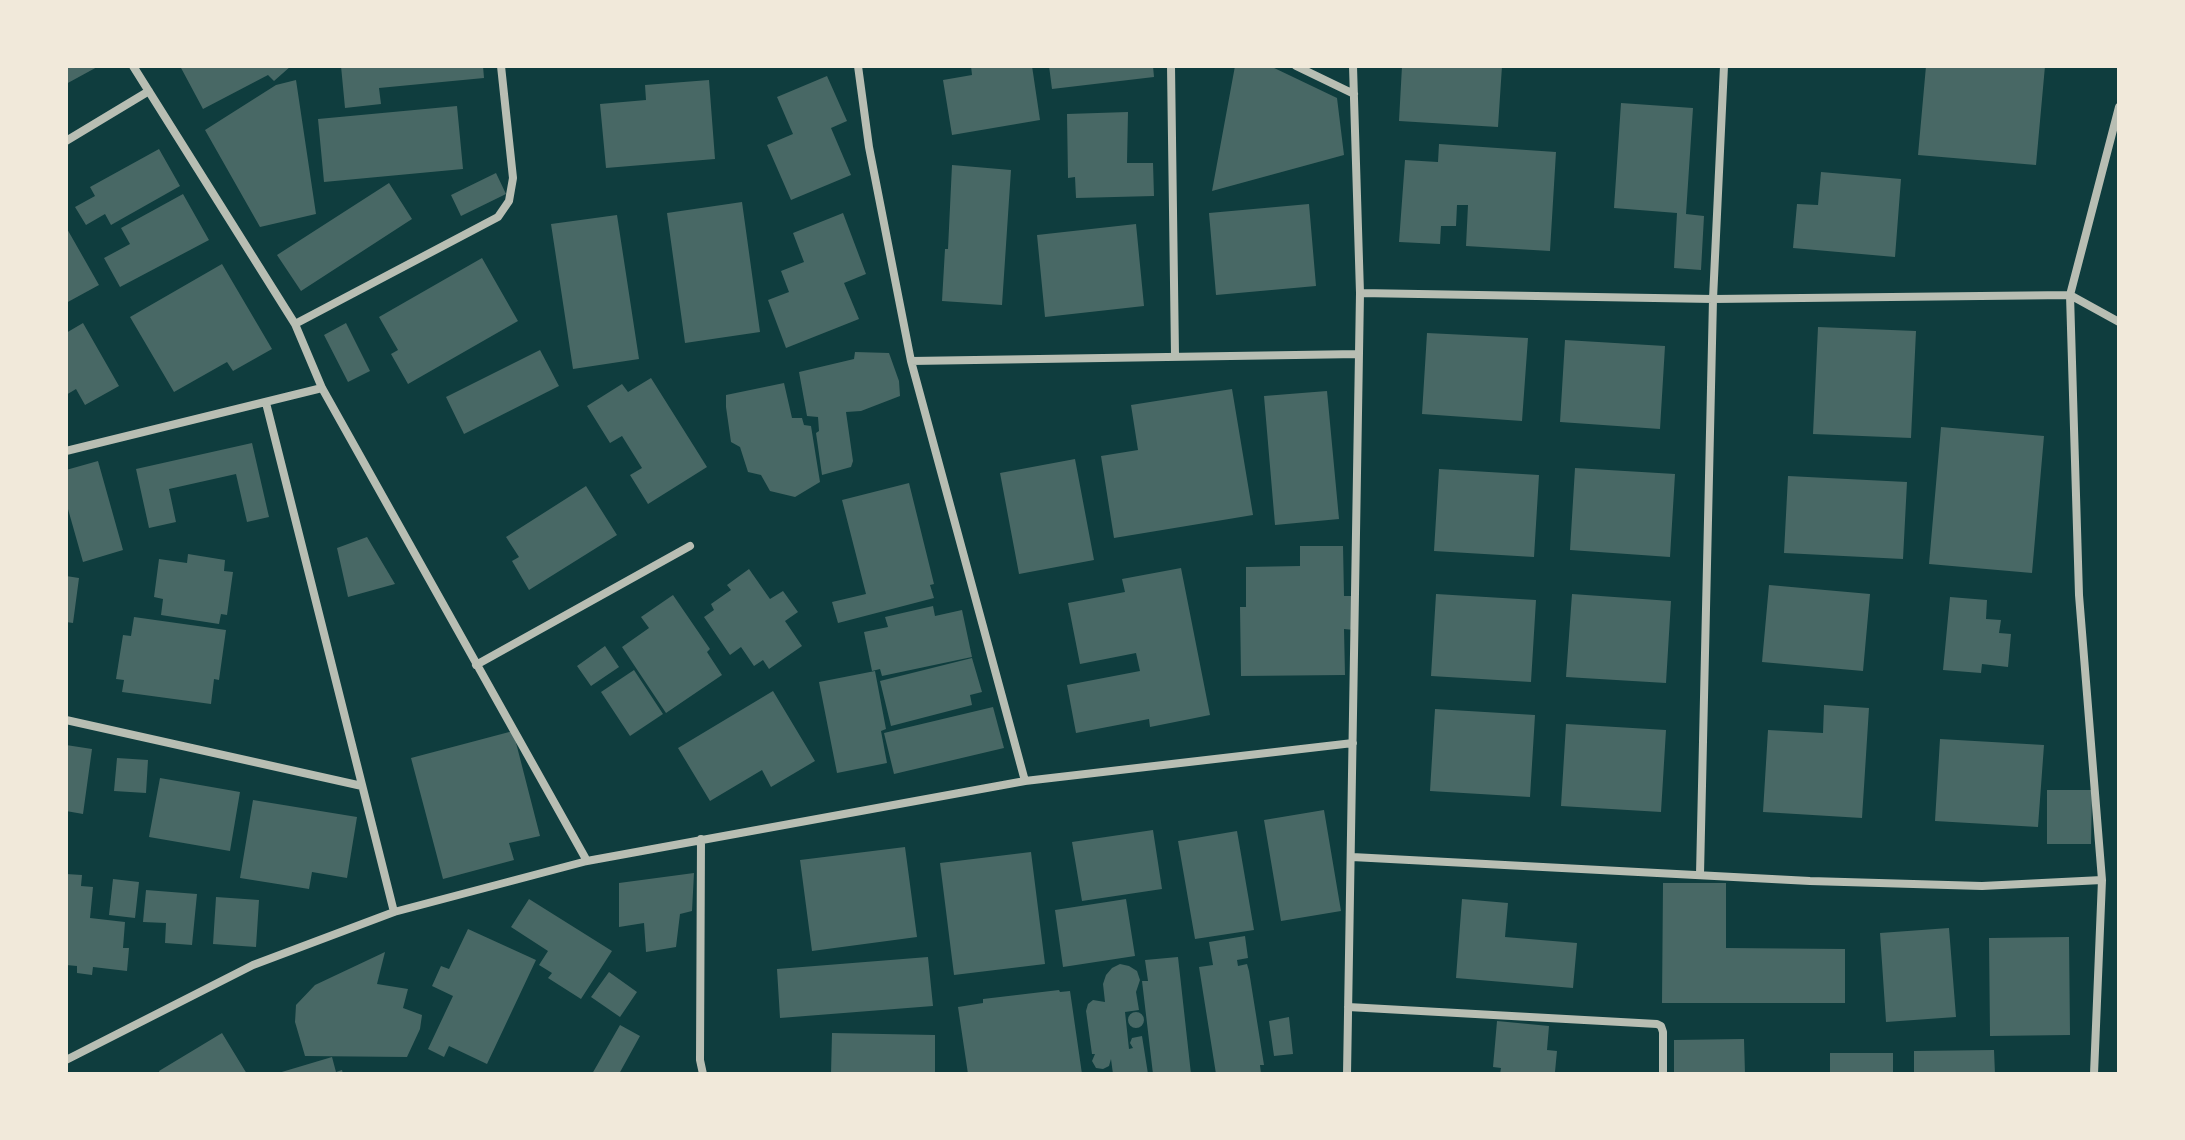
<!DOCTYPE html>
<html>
<head>
<meta charset="utf-8">
<style>
	body { margin:0 }
	#map { position:relative; width:2185px; height:1140px; overflow:hidden; background:#0f3d3e; font-family:Karla,sans-serif }
	canvas { display:block }
	.frame { position:absolute; inset:0; border:68px solid #f1e9da; pointer-events:none }
</style>
</head>
<body>
<div id="map">
<canvas width="2185" height="1140"></canvas>
<div class="frame"></div>
</div>
<script>
const ctx = document.querySelector('canvas').getContext('2d');
ctx.lineJoin = 'round';
function paint(path, color) { ctx.fillStyle = color; ctx.fill(path, 'evenodd'); }
const poly = rows => new Path2D(rows.map(r => 'M' + r).join(''));
function stroke(path, color, width, dash) { ctx.strokeStyle = color; ctx.lineWidth = width; ctx.lineCap = dash ? 'butt' : 'round'; ctx.setLineDash(dash || []); ctx.stroke(path); }
const building = poly([
	[66,66,99,66,66,84],
	[180,66,291,66,274,81,268,75,203,109],
	[341,66,483,66,484,78,379,88,381,104,345,108],
	[971,66,1032,66,1040,120,952,135,943,80,972,75],
	[1049,66,1153,66,1154,77,1052,89],
	[1235,66,1270,66,1337,98,1344,155,1212,191],
	[1402,66,1502,66,1498,127,1399,121],
	[1926,66,2045,66,2036,165,1918,155],
	[827,76,847,121,831,128,851,175,791,200,767,145,793,134,777,97],
	[296,80,316,214,260,227,205,130,276,85],
	[709,80,715,159,606,168,600,104,646,100,645,85],
	[1621,103,1693,108,1686,214,1704,216,1701,270,1674,268,1677,213,1614,208],
	[457,106,463,169,324,182,318,119],
	[1128,112,1127,163,1153,163,1154,196,1076,198,1075,177,1068,178,1067,114],
	[1439,144,1556,152,1550,251,1466,246,1468,205,1457,205,1456,226,1441,226,1440,244,1399,242,1405,160,1438,162],
	[159,149,180,186,111,225,105,214,86,225,75,207,95,196,90,187],
	[952,165,1011,170,1002,305,942,301,945,249,948,249],
	[1821,172,1901,179,1895,257,1793,248,1797,204,1818,205],
	[496,173,506,194,461,216,451,195],
	[389,183,412,219,301,291,277,255],
	[183,194,209,240,120,287,104,258,130,244,121,228],
	[742,202,760,332,685,343,667,213],
	[1309,204,1316,286,1216,295,1209,213],
	[843,213,866,274,844,283,859,319,786,348,768,300,789,292,781,271,804,262,793,233],
	[617,215,639,359,573,369,551,224],
	[1136,224,1144,306,1045,317,1037,235],
	[66,227,99,285,66,303],
	[482,258,518,321,408,384,391,354,398,350,379,317],
	[222,264,272,349,233,371,227,362,174,392,130,317],
	[83,323,119,386,85,405,76,389,66,395,66,333],
	[346,323,370,371,348,382,324,335],
	[1818,327,1916,331,1911,438,1813,434],
	[1427,333,1528,338,1522,421,1422,414],
	[1565,340,1665,346,1660,429,1560,422],
	[540,350,559,386,464,434,446,397],
	[855,352,889,353,899,381,900,396,861,411,846,412,853,461,851,467,822,475,816,433,819,431,818,417,807,416,799,372,854,359],
	[651,378,707,467,648,504,630,475,642,468,622,436,610,443,587,406,622,384,628,392],
	[784,383,792,418,802,418,804,425,811,426,820,482,795,497,770,491,761,475,748,472,740,447,731,442,726,407,726,395],
	[1232,389,1253,515,1114,538,1101,456,1138,450,1131,405],
	[1327,391,1339,519,1275,525,1264,396],
	[1941,427,2044,436,2032,573,1929,564],
	[252,443,269,517,247,522,236,474,169,489,176,522,149,528,136,469],
	[1075,459,1094,560,1019,574,1000,473],
	[98,461,123,550,83,562,66,502,66,470],
	[1575,468,1675,474,1670,557,1570,550],
	[1439,469,1539,475,1534,557,1434,551],
	[1788,476,1907,482,1903,559,1784,553],
	[909,483,934,584,930,585,934,598,838,623,832,602,866,594,842,500],
	[586,486,617,535,529,590,512,561,519,557,506,537],
	[367,537,395,584,348,597,337,548],
	[1300,546,1343,546,1344,596,1354,596,1354,630,1344,629,1345,675,1241,676,1240,607,1246,607,1246,567,1300,566],
	[188,554,225,560,224,571,233,572,227,615,221,614,219,624,161,615,163,599,154,597,159,559,187,563],
	[1181,568,1210,715,1150,727,1149,719,1076,733,1067,685,1140,671,1136,653,1080,664,1068,603,1125,592,1122,579],
	[749,569,770,599,783,591,798,612,785,621,802,646,769,669,763,660,754,666,741,647,730,655,704,617,714,610,711,604,731,590,727,585],
	[66,576,79,578,73,623,66,622],
	[1769,585,1870,594,1863,671,1762,662],
	[1436,594,1536,600,1531,682,1431,676],
	[1572,594,1671,601,1666,683,1566,677],
	[673,595,710,649,707,652,722,675,666,713,622,647,649,628,641,617],
	[1950,597,1987,600,1986,619,2001,620,1999,633,2011,634,2008,667,1982,664,1981,673,1943,670],
	[933,606,935,616,962,610,972,657,882,676,880,669,872,671,864,632,888,627,885,617],
	[134,617,226,630,219,680,214,679,211,704,122,692,124,680,116,679,123,635,131,636],
	[605,646,619,667,591,686,577,666],
	[972,658,982,692,970,695,972,705,891,726,880,681],
	[634,670,663,714,630,736,601,692],
	[875,671,886,729,881,731,887,763,837,773,819,682],
	[773,691,815,761,771,787,762,770,710,801,678,748],
	[1824,705,1869,708,1862,818,1763,812,1768,730,1823,733],
	[993,707,1004,748,894,774,884,733],
	[1435,709,1535,715,1530,797,1430,791],
	[1566,724,1666,730,1661,812,1561,806],
	[513,731,540,836,509,843,514,860,443,879,411,758],
	[1940,739,2044,745,2038,827,1935,821],
	[66,745,92,749,83,814,66,811],
	[117,758,148,760,146,793,114,791],
	[160,778,240,792,230,851,149,837],
	[2047,790,2092,790,2091,844,2047,844],
	[253,800,357,817,347,878,312,872,309,889,240,878],
	[1324,810,1341,911,1281,921,1264,820],
	[1153,830,1162,889,1082,901,1072,842],
	[1237,831,1254,930,1195,939,1178,841],
	[905,847,917,937,812,951,800,860],
	[1031,852,1045,964,954,975,940,863],
	[694,873,692,911,680,914,676,947,646,952,644,923,619,927,619,883],
	[66,874,82,875,81,886,93,887,90,918,125,922,123,948,129,948,127,971,93,967,92,975,77,973,77,966,66,965],
	[113,879,139,882,135,918,109,915],
	[1663,883,1726,883,1726,948,1845,949,1845,1003,1662,1003],
	[146,890,197,894,192,945,165,943,166,923,143,922],
	[216,897,259,900,256,947,213,944],
	[529,899,612,951,581,999,548,978,552,973,539,965,548,951,511,927],
	[1126,899,1135,956,1063,967,1055,910],
	[1462,899,1508,903,1505,937,1577,943,1573,988,1456,978],
	[1949,928,1956,1017,1886,1022,1880,933],
	[468,929,536,960,487,1064,449,1046,444,1057,428,1049,453,996,432,986,441,966,449,969],
	[1245,936,1248,958,1237,960,1238,966,1247,964,1249,971,1264,1065,1260,1065,1261,1074,1216,1074,1199,967,1213,965,1209,942],
	[2069,937,2070,1035,1990,1036,1989,938],
	[385,952,377,984,408,989,403,1008,422,1015,420,1029,407,1057,305,1056,295,1022,296,1005,315,985],
	[928,957,933,1006,780,1018,777,969],
	[1178,957,1191,1074,1153,1074,1142,981,1148,981,1145,960],
	[1120,964,1129,966,1137,971,1140,980,1136,992,1139,1010,1125,1012,1129,1049,1133,1048,1130,1043,1132,1038,1142,1036,1148,1074,1113,1074,1111,1059,1109,1066,1103,1069,1096,1068,1092,1061,1095,1054,1092,1054,1086,1011,1088,1004,1093,1000,1105,1002,1103,984,1106,975,1112,968],
	[609,972,637,992,620,1017,591,997],
	[1059,990,1060,992,1070,991,1082,1074,968,1074,958,1007,983,1003,983,999],
	'1128 1020a8 8 0 1 1 16 0a8 8 0 1 1-16 0Z',
	[1289,1017,1293,1054,1274,1056,1269,1021],
	[1497,1021,1549,1026,1547,1050,1557,1051,1555,1072,1500,1074,1501,1068,1493,1067],
	[620,1025,640,1036,619,1074,592,1074],
	[222,1033,247,1074,160,1074,159,1071],
	[832,1033,935,1035,935,1074,831,1074],
	[1744,1039,1745,1074,1674,1074,1674,1040],
	[1994,1050,1995,1074,1914,1074,1914,1051],
	[1830,1053,1893,1053,1893,1074,1830,1074],
	[332,1057,336,1072,342,1070,343,1074,275,1074]
]);
const minor = poly([
	[133,66,295,324,322,388,587,861],
	[858,66,869,147,911,361,1359,354],
	[1171,66,1175,355],
	[1296,66,1354,94],
	[66,141,149,91],
	[1360,293,1713,299,2070,295,2119,322],
	[295,324,498,217,509,201,513,178,501,66],
	[911,361,1025,781],
	[266,403,394,912],
	[66,451,322,388],
	[476,665,690,546],
	[66,720,362,786],
	[701,839,700,1060,703,1074],
	[1352,857,1810,881,1982,886,2102,880],
	[1700,874,1713,299,1724,66],
	[1348,1007,1657,1024,1661,1026,1663,1032,1663,1074],
	[66,1060,253,965,394,912,587,861,1025,781,1353,743],
	[1347,1074,1360,293,1353,66],
	[2094,1074,2102,880,2079,595,2070,295,2119,107]
]);
paint(building, '#486865');
stroke(minor, '#b8beb3', 8);
</script>
</body>
</html>
